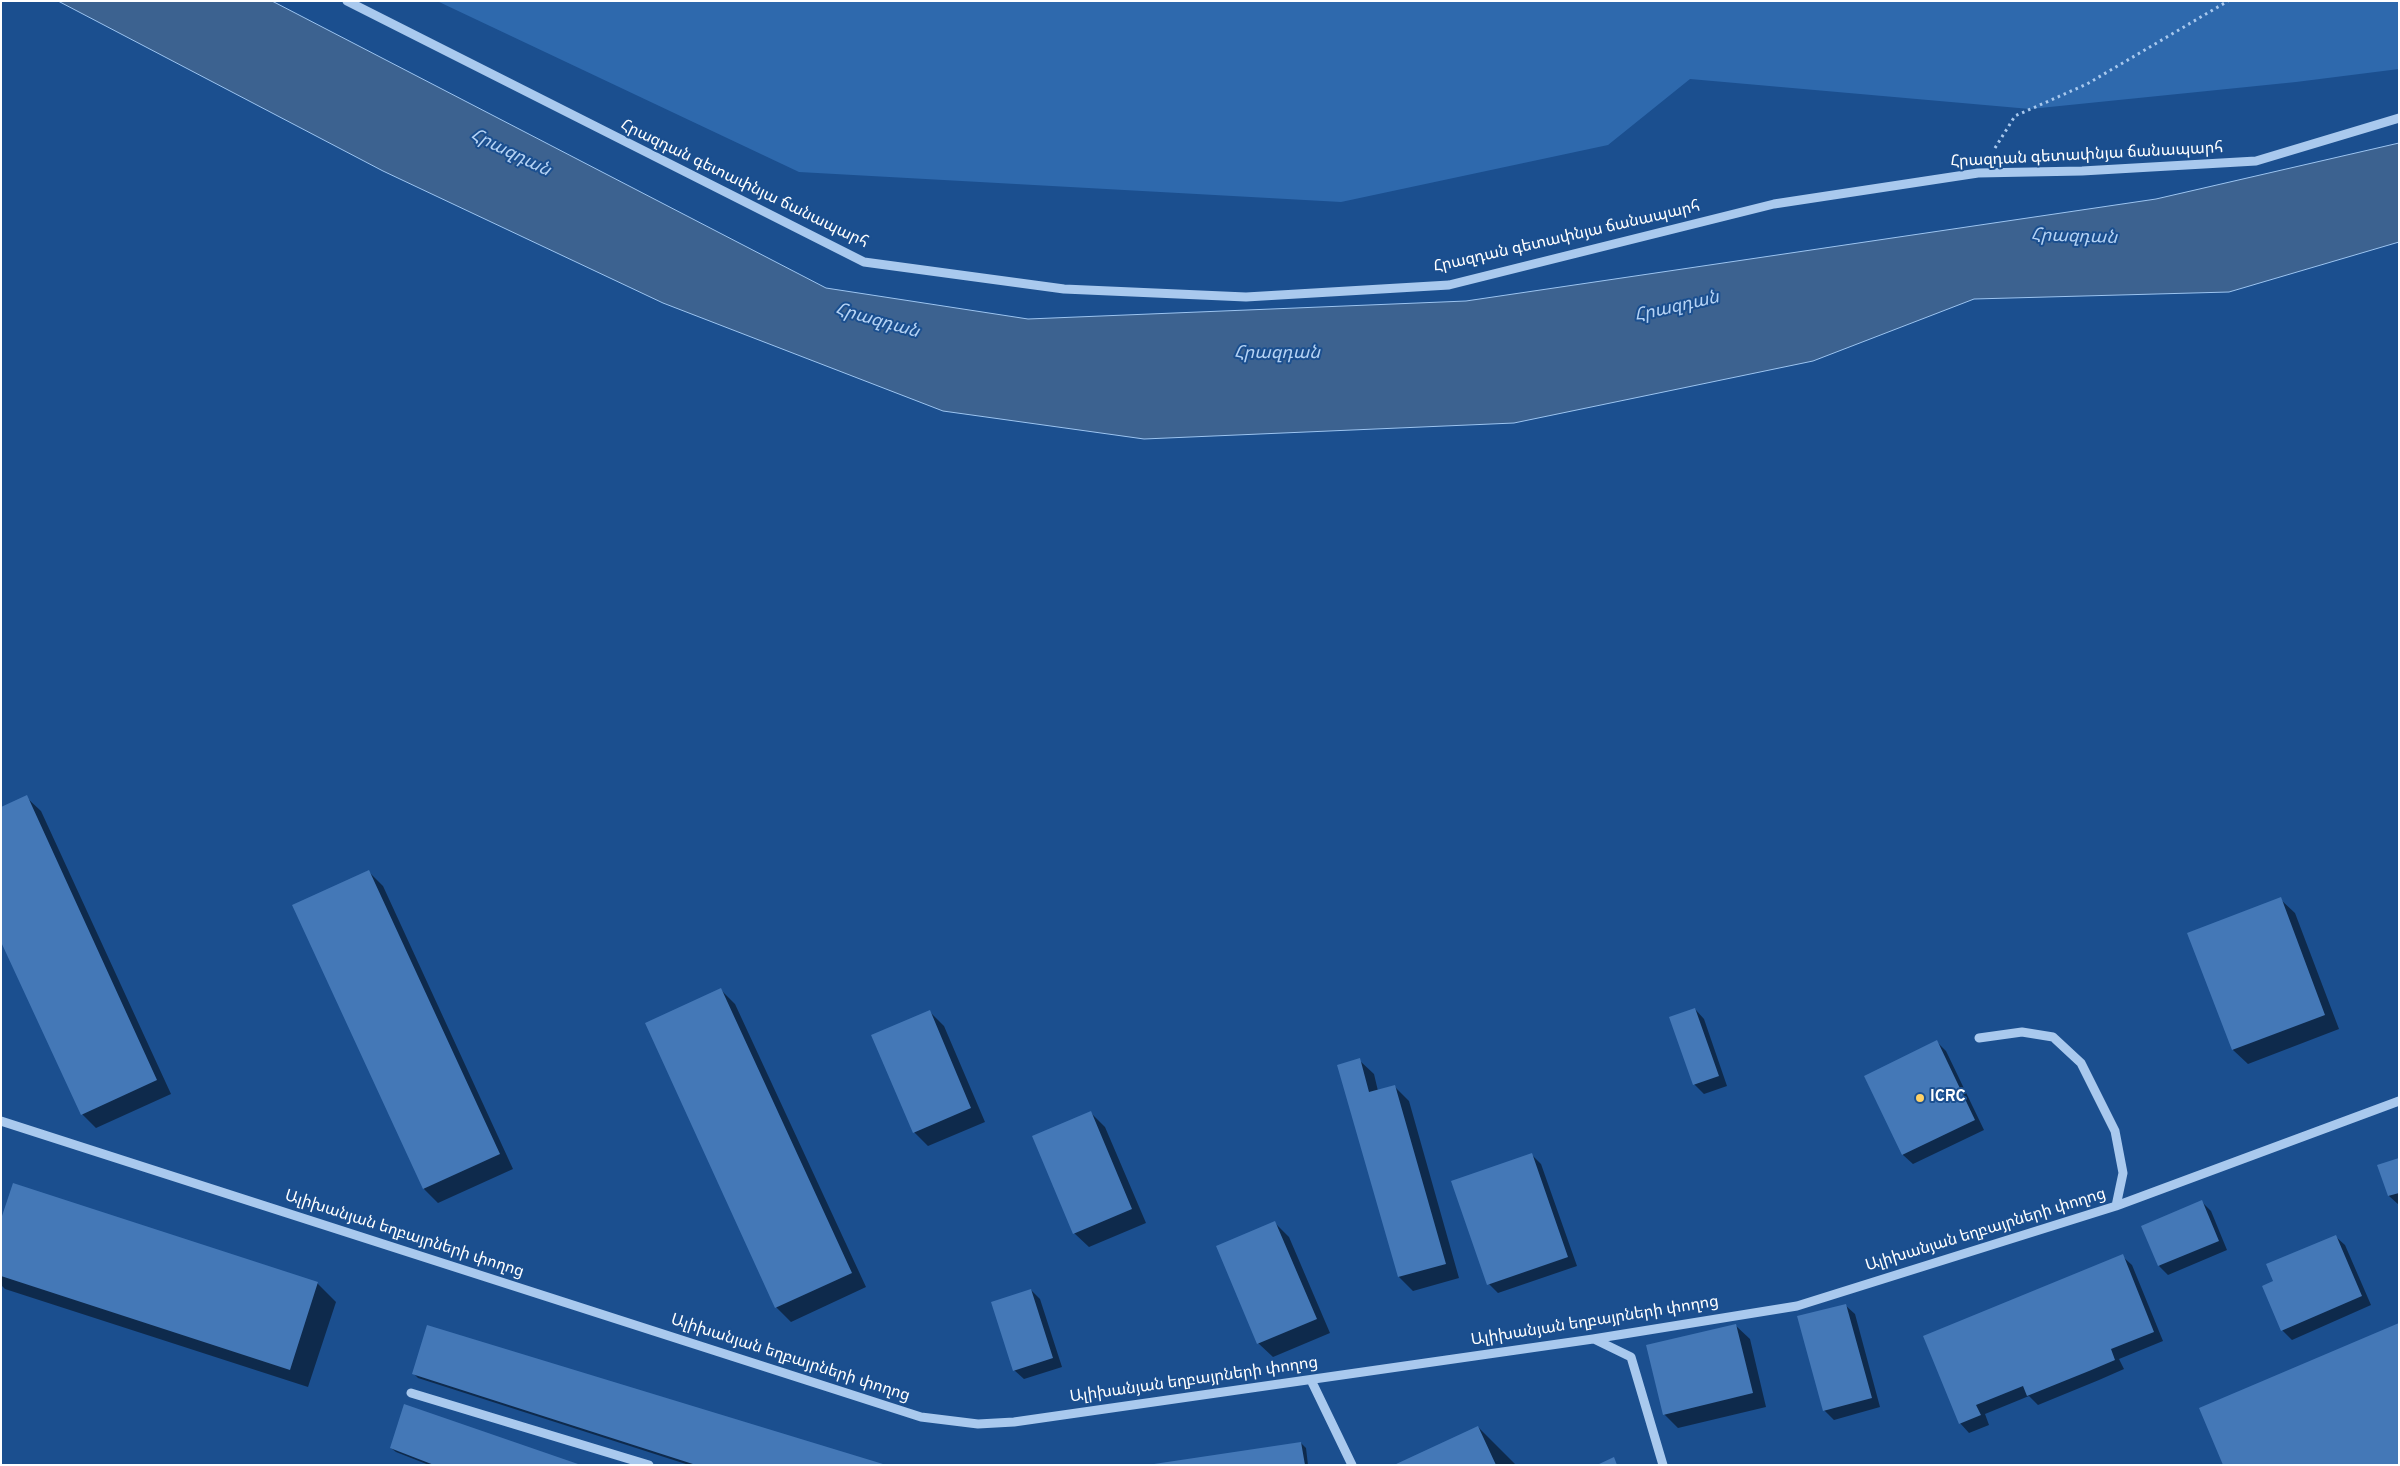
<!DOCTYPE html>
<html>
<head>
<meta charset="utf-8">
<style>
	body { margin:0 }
	#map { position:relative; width:2400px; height:1466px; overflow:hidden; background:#1b4f8f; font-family:Overpass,sans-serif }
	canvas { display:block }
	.frame { position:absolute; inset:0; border:2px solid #fff; pointer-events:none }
</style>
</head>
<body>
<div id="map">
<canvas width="2400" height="1466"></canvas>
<div class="frame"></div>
</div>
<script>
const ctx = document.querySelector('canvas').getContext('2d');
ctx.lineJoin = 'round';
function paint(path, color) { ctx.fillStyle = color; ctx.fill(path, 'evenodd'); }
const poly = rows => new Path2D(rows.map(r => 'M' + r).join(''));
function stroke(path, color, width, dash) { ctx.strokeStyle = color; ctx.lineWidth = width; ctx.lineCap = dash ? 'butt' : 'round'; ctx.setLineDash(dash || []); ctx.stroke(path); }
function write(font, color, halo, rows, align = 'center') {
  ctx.font = font + ' Overpass,"Noto Sans Armenian",sans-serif'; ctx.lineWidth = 4; ctx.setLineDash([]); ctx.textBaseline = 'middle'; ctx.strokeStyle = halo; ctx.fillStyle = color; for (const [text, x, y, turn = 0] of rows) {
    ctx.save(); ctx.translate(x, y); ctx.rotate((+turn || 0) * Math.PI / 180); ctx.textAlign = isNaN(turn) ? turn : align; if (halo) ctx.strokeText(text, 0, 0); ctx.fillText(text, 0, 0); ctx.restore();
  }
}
const green = poly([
	[437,1,2399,1,2399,69,2296,82,2030,109,1690,79,1608,145,1341,202,799,172]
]);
const water = poly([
	[58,1,272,1,826,288,1028,319,1466,301,2156,199,2399,143,2399,242,2229,292,1974,299,1813,361,1514,423,1144,439,943,411,663,303,383,171,58,1]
]);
const shadow = poly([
	[26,797,41,811,171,1094,96,1128,82,1114],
	[368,871,383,886,513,1169,438,1203,424,1189,294,906],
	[2280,899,2295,913,2339,1029,2248,1064,2233,1050,2189,933],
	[721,990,735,1004,866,1287,791,1322,776,1307,647,1024],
	[1695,1009,1704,1019,1727,1086,1704,1094,1694,1084],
	[930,1012,944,1026,985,1122,928,1146,914,1132],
	[1937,1042,1946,1051,1984,1130,1913,1164,1903,1155,1865,1077],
	[1359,1060,1374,1074,1378,1091,1395,1087,1409,1101,1459,1278,1413,1291,1399,1277],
	[1091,1113,1105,1127,1146,1223,1089,1247,1074,1233],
	[1532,1155,1541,1164,1577,1266,1498,1293,1489,1284],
	[2399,1159,2399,1205,2389,1196,2379,1166],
	[2202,1202,2211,1211,2227,1250,2168,1275,2159,1266],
	[1,1223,317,1283,336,1302,308,1387,5,1289,1,1285],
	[1275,1223,1289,1237,1330,1333,1273,1357,1258,1343],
	[2335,1236,2345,1245,2371,1305,2292,1340,2282,1330,2275,1281],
	[2122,1256,2132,1265,2163,1341,2119,1359,2124,1369,2099,1380,2038,1405,2029,1396,1985,1414,1989,1425,1969,1433,1960,1423,1924,1337],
	[1031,1290,1040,1299,1062,1367,1024,1379,1014,1370],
	[1845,1305,1855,1314,1880,1407,1834,1420,1824,1410],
	[1735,1325,1750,1339,1766,1407,1678,1428,1664,1414],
	[414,1374,880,1465,689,1465,418,1378],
	[1478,1427,1516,1465,1397,1465],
	[1301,1443,1306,1448,1308,1465,1155,1465],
	[391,1448,575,1465,429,1465,396,1452]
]);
const building = poly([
	[27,795,157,1080,81,1115,1,942,1,807],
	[369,870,500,1154,423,1189,292,905],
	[2281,897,2325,1015,2232,1050,2187,933],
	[721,988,852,1273,775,1308,645,1023],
	[1695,1008,1719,1076,1693,1085,1669,1017],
	[930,1010,971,1108,913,1133,871,1035],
	[1937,1040,1975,1120,1902,1155,1864,1076],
	[1360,1058,1369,1092,1395,1085,1446,1264,1398,1277,1337,1065],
	[1091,1111,1132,1209,1073,1234,1032,1136],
	[1532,1153,1568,1257,1487,1285,1451,1181],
	[2399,1158,2399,1193,2388,1196,2377,1165],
	[13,1183,318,1282,290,1370,1,1276,1,1219],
	[2202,1200,2219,1241,2158,1266,2141,1226],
	[1275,1221,1317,1319,1257,1344,1216,1246],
	[2336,1235,2362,1296,2281,1331,2262,1286,2273,1281,2266,1264],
	[2123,1254,2154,1332,2111,1349,2115,1360,2089,1371,2027,1396,2023,1386,1976,1405,1981,1415,1959,1424,1923,1336],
	[1031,1289,1053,1358,1013,1371,991,1302],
	[1846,1304,1872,1398,1823,1411,1797,1316],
	[2399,1323,2399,1465,2223,1465,2199,1408],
	[1736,1324,1753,1393,1663,1415,1646,1345],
	[427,1325,883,1464,883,1465,696,1465,412,1374],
	[404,1404,578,1464,578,1465,434,1465,390,1448],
	[1478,1426,1496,1465,1394,1465],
	[1301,1442,1305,1465,1154,1465,1154,1464],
	[1614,1457,1617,1465,1597,1465]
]);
const path = poly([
	[1995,148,2015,116,2087,84,2228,1]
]);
const minor = poly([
	[347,1,864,262,1064,289,1246,297,1449,285,1774,204,1978,173,2082,171,2256,161,2399,118],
	[1979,1038,2022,1032,2053,1037,2081,1063,2115,1131,2123,1173,2116,1206],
	[1,1121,921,1417,978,1424,1014,1422,1593,1339,1797,1306,2116,1206,2399,1101],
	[1594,1339,1631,1357,1663,1465],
	[1311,1380,1352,1465],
	[411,1393,649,1465]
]);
const markers = [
	[1920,1098,5,"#ffd166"]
];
const streetNames = [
	["Հրազդան գետափնյա ճանապարհ",2087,156,-3],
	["Հրազդան գետափնյա ճանապարհ",744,185,26],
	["Հրազդան գետափնյա ճանապարհ",1567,238,-13],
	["Ալիխանյան եղբայրների փողոց",1986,1231,-17],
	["Ալիխանյան եղբայրների փողոց",404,1235,18],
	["Ալիխանյան եղբայրների փողոց",1595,1322,-9],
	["Ալիխանյան եղբայրների փողոց",790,1359,18],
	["Ալիխանյան եղբայրների փողոց",1194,1381,-8]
];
const poiNames = [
	["ICRC",1930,1098]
];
const waterNames = [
	["Հրազդան",510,154,26],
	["Հրազդան",2074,238,2],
	["Հրազդան",1677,308,-13],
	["Հրազդան",877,322,16],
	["Հրազդան",1277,354]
];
paint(green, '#2e69ad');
paint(water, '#3c6290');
stroke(water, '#9cc4f0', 1);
paint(shadow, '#0007');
paint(building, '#4478b7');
stroke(path, '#a9c9ee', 3, [2.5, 4]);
stroke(minor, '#a9c9ee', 9);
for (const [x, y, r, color] of markers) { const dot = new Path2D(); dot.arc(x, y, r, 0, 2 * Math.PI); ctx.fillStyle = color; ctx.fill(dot); stroke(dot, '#1b4f8f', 2); }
write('16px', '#fff', '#1b4f8f', streetNames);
write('bold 16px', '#fff', '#1b4f8f', poiNames, 'left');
write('italic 18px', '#b5d3f5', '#1b4f8f', waterNames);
</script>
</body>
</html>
